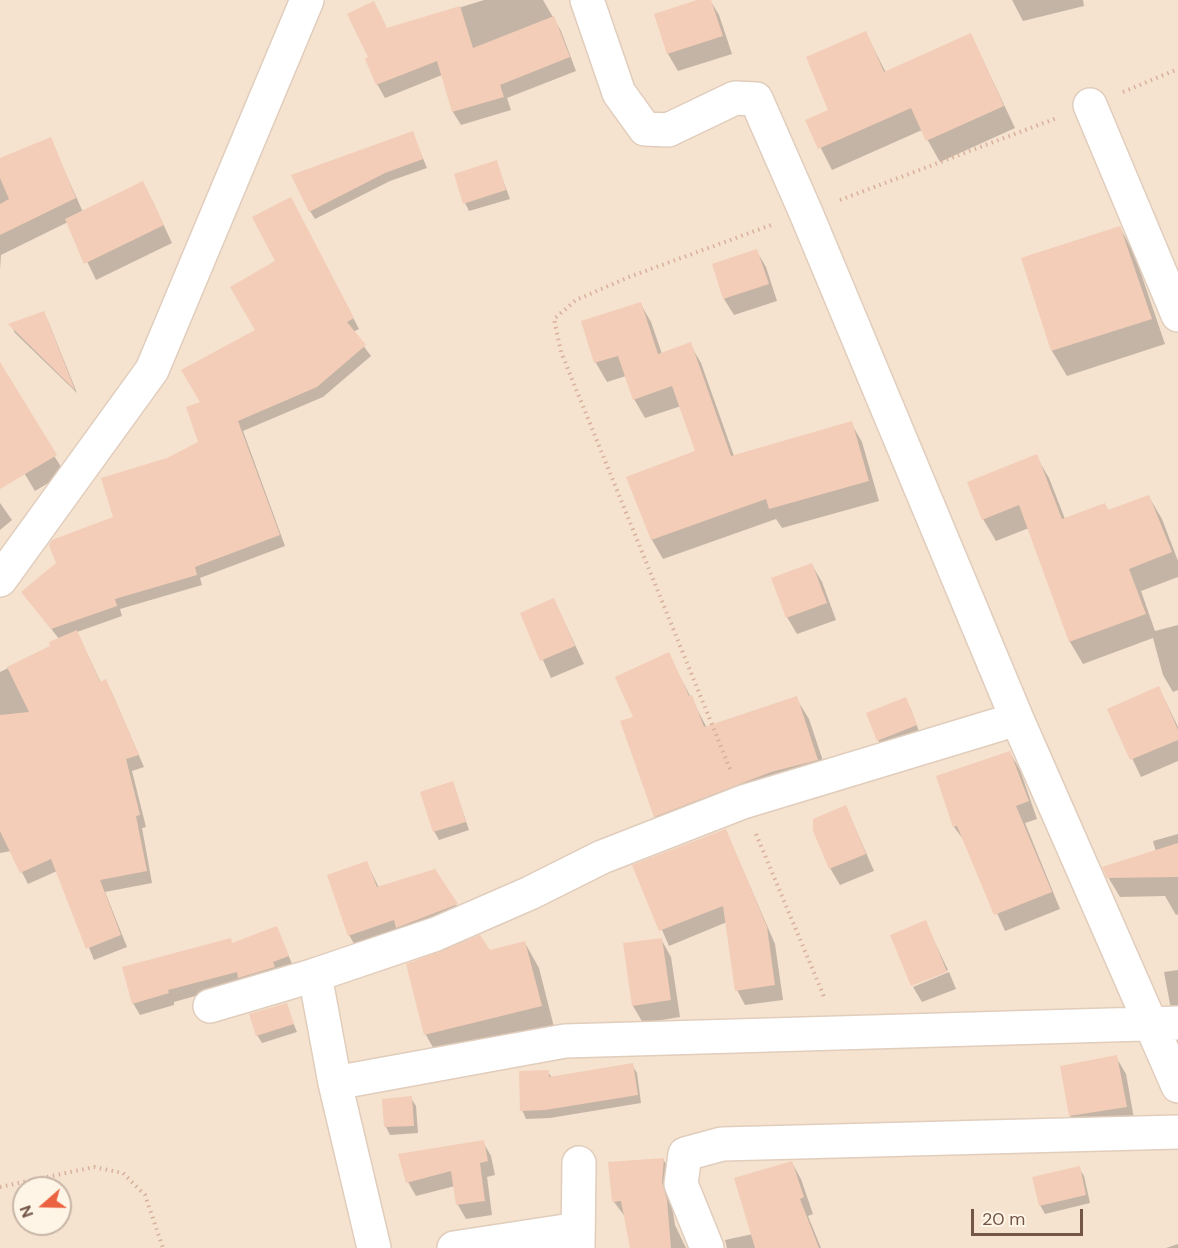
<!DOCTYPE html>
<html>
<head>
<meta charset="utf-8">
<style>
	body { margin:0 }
	#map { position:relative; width:1178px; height:1248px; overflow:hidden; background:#fdf1e0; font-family:"DM Sans",sans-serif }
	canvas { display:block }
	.north { position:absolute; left:12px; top:1176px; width:60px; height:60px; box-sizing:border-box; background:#fff5e7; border:2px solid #c7b5a7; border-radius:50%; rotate:250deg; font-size:16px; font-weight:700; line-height:24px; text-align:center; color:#745647 }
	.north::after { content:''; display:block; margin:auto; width:21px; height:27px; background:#eb6241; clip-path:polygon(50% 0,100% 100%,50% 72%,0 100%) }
	.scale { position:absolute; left:971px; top:1209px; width:112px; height:27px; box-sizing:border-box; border:3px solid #745647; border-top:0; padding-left:8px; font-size:18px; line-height:21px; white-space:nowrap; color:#745647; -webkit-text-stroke:4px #fff5e7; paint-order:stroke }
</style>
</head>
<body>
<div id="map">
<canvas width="1178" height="1248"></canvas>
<div class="north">N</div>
<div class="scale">20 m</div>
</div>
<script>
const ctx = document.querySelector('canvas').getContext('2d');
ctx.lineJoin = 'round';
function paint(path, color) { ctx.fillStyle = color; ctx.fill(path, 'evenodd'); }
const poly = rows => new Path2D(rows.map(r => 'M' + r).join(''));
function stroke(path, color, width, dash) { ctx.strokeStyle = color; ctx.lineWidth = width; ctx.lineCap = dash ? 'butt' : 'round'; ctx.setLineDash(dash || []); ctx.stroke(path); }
const residential = poly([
	[0,0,1178,0,1178,1248,0,1248],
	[24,1188,60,1188,60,1224,24,1224]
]);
const shadow = poly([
	[484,0,543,0,561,31,576,71,507,98,511,110,461,125,453,112,442,75,385,98,377,84,387,30],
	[702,0,710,0,719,15,732,54,678,71,668,54,656,15],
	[1012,0,1083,0,1084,6,1023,21],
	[866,33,886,73,971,35,1015,128,940,162,922,130,832,170,807,121,830,110],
	[412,132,427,168,390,181,315,219,310,211],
	[50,139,83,212,152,200,172,243,96,280,68,222,1,255,0,270,0,160],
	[496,162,510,199,469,211,465,203],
	[296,209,359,329,353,332,371,356,323,397,243,431,285,546,200,578,202,585,120,609,122,616,77,632,101,683,105,681,112,693,144,767,132,771,146,827,142,828,152,883,105,892,127,947,94,960,57,871,28,884,11,851,0,853,0,672,52,647,59,639,23,592,114,518,168,459,200,443,202,403,257,331],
	[1120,228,1134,253,1165,344,1067,376,1052,351,1023,259],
	[756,250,766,267,777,301,734,315,724,299],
	[640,303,651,322,662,354,690,344,701,363,734,456,851,423,862,442,879,501,782,528,776,519,663,559,652,540,628,477,697,452,681,406,645,418,634,399,626,376,607,382,596,363,583,322],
	[44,313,48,321,77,393,15,333,11,325],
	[0,371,65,473,35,491,0,433],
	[1036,456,1049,478,1065,519,1109,512,1149,497,1162,519,1178,561,1178,577,1141,591,1155,631,1178,625,1178,690,1173,692,1163,675,1153,638,1083,664,1070,642,1029,528,996,541,983,519],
	[0,503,12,520,0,530],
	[812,565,822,582,836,620,797,634,787,617],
	[554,600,584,664,551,678,522,613],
	[668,654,707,728,796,698,809,719,830,782,668,838,655,816,635,717],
	[1159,688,1178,727,1178,761,1141,777,1109,710],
	[910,707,920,734,883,748,878,740],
	[1010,753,1020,770,1037,819,1025,823,1060,909,1005,931,966,843,954,827],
	[453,783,469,830,439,840,434,831],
	[846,807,874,871,840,885,830,868],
	[726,831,775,944,783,1000,745,1005,737,990,727,922,669,946,634,866],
	[1178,834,1178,914,1176,915,1165,896,1120,897,1108,877,1156,852,1153,841],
	[367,863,379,888,434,871,465,918,357,949,349,935],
	[925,922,948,970,912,984],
	[276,928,294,968,174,1002,174,1005,140,1015,133,1003,233,944],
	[661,939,671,957,680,1017,643,1023,633,1006],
	[525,943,539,968,555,1031,440,1060,426,1035,407,965,489,952],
	[1178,970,1178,1018,1170,1004,1164,972],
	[949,972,956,989,922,1002,913,987],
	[286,1005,297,1032,262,1043,257,1035],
	[1116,1057,1126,1074,1135,1124,1080,1133,1070,1116],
	[632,1065,637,1073,641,1103,550,1118,526,1119,522,1110,548,1072,552,1078],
	[411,1098,416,1106,418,1133,390,1135,386,1127,384,1100],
	[483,1142,491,1156,495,1175,487,1177,492,1215,466,1219,458,1205,455,1186,416,1196,408,1182],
	[663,1159,673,1176,671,1200,675,1225,686,1248,631,1248,626,1218,614,1202],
	[792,1163,801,1179,813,1214,808,1216,821,1248,727,1248,725,1240,753,1234],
	[1079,1168,1084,1176,1090,1203,1045,1214,1040,1205],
	[1178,1244,1178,1248,1166,1248]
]);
const building = poly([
	[697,0,711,0,723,36,667,54,654,14],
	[374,1,387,28,460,6,473,48,554,16,570,57,500,85,504,97,452,112,437,61,376,85,365,59,368,57,347,14],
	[866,31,884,72,971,33,1004,106,926,141,911,108,818,149,805,120,828,110,806,57],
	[413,131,423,159,385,173,309,212,291,175],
	[51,137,76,198,0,235,0,204,9,199,0,178,0,158],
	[497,160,506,190,463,204,454,174],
	[143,181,164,225,84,264,65,219],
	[291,197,354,318,347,322,366,345,317,387,238,421,280,535,195,567,197,575,115,599,117,606,51,629,21,592,56,563,49,545,52,540,113,517,101,478,167,458,198,442,186,407,200,402,181,370,255,330,230,287,275,261,252,217],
	[1120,226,1152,319,1051,351,1021,258],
	[757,249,769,284,723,299,712,264],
	[641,302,658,354,691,342,731,456,852,421,869,481,769,509,766,499,651,540,626,477,695,451,672,386,633,400,618,356,594,363,581,321],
	[44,311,75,390,8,324],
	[0,362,57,455,0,489],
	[1037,454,1062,519,1105,503,1108,510,1149,495,1172,552,1129,569,1146,614,1069,642,1019,505,982,520,967,482],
	[812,563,827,603,786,618,771,578],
	[554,598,575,646,540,661,520,613],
	[77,630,100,682,106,679,139,755,126,759,140,815,136,816,147,871,100,880,121,935,86,949,51,859,20,873,0,831,0,715,29,712,7,667,50,646,49,642],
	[669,652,689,696,692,695,704,727,797,696,818,760,771,772,654,817,620,721,633,717,615,677],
	[1159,686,1178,730,1178,740,1130,760,1107,709],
	[906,697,917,725,877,741,866,713],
	[1010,751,1029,801,1016,806,1052,892,994,915,957,826,953,827,936,776],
	[453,781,466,822,433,832,420,792],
	[846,805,866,854,829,869,813,831,813,819],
	[726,829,767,927,775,985,735,991,723,906,659,931,632,865],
	[1178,843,1178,877,1107,878,1102,867],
	[367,861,377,887,435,869,458,904,396,928,394,920,348,936,327,875],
	[926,920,947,972,911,986,890,935],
	[277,926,289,956,273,962,275,967,238,978,237,972,168,990,169,993,132,1004,122,967,231,938,232,943],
	[480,935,490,950,525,941,542,1006,424,1035,406,964],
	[662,938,671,1000,632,1006,623,943],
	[287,1003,294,1024,256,1036,249,1014],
	[1117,1055,1127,1107,1069,1116,1060,1066],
	[633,1063,638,1095,545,1110,520,1111,519,1071,549,1070,549,1077],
	[412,1096,414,1126,384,1127,382,1099],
	[484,1140,488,1161,480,1163,485,1201,456,1205,451,1171,406,1183,398,1154],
	[664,1158,662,1182,667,1200,671,1248,630,1248,621,1201,612,1202,608,1162],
	[792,1161,804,1197,800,1199,819,1248,755,1248,734,1178],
	[1080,1166,1086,1195,1039,1206,1032,1177]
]);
const path = poly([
	[1123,92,1178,69],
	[840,200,1057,118],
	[730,769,561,352,554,319,576,300,629,277,774,224],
	[756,834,825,999],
	[0,1187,94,1167,123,1173,145,1195,163,1248]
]);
const minor = poly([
	[587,0,619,93,645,129,668,130,735,98,756,99,806,213,1017,719,1178,1086],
	[1090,105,1178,315],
	[0,580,152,370,307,0],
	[315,975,436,934,530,893,602,857,743,802,1017,719],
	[210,1006,315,975,335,1083,374,1248],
	[335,1083,565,1041,1178,1023],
	[454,1248,578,1229],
	[578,1248,579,1163],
	[707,1248,681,1184,685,1154,722,1144,1178,1132]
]);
paint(residential, '#f5e2cf');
paint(shadow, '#0003');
paint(building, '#f3cdb7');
stroke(minor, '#e1cdbc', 36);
stroke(path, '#d8b19b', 4, [1.5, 4.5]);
stroke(minor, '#fff', 33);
</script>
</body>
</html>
